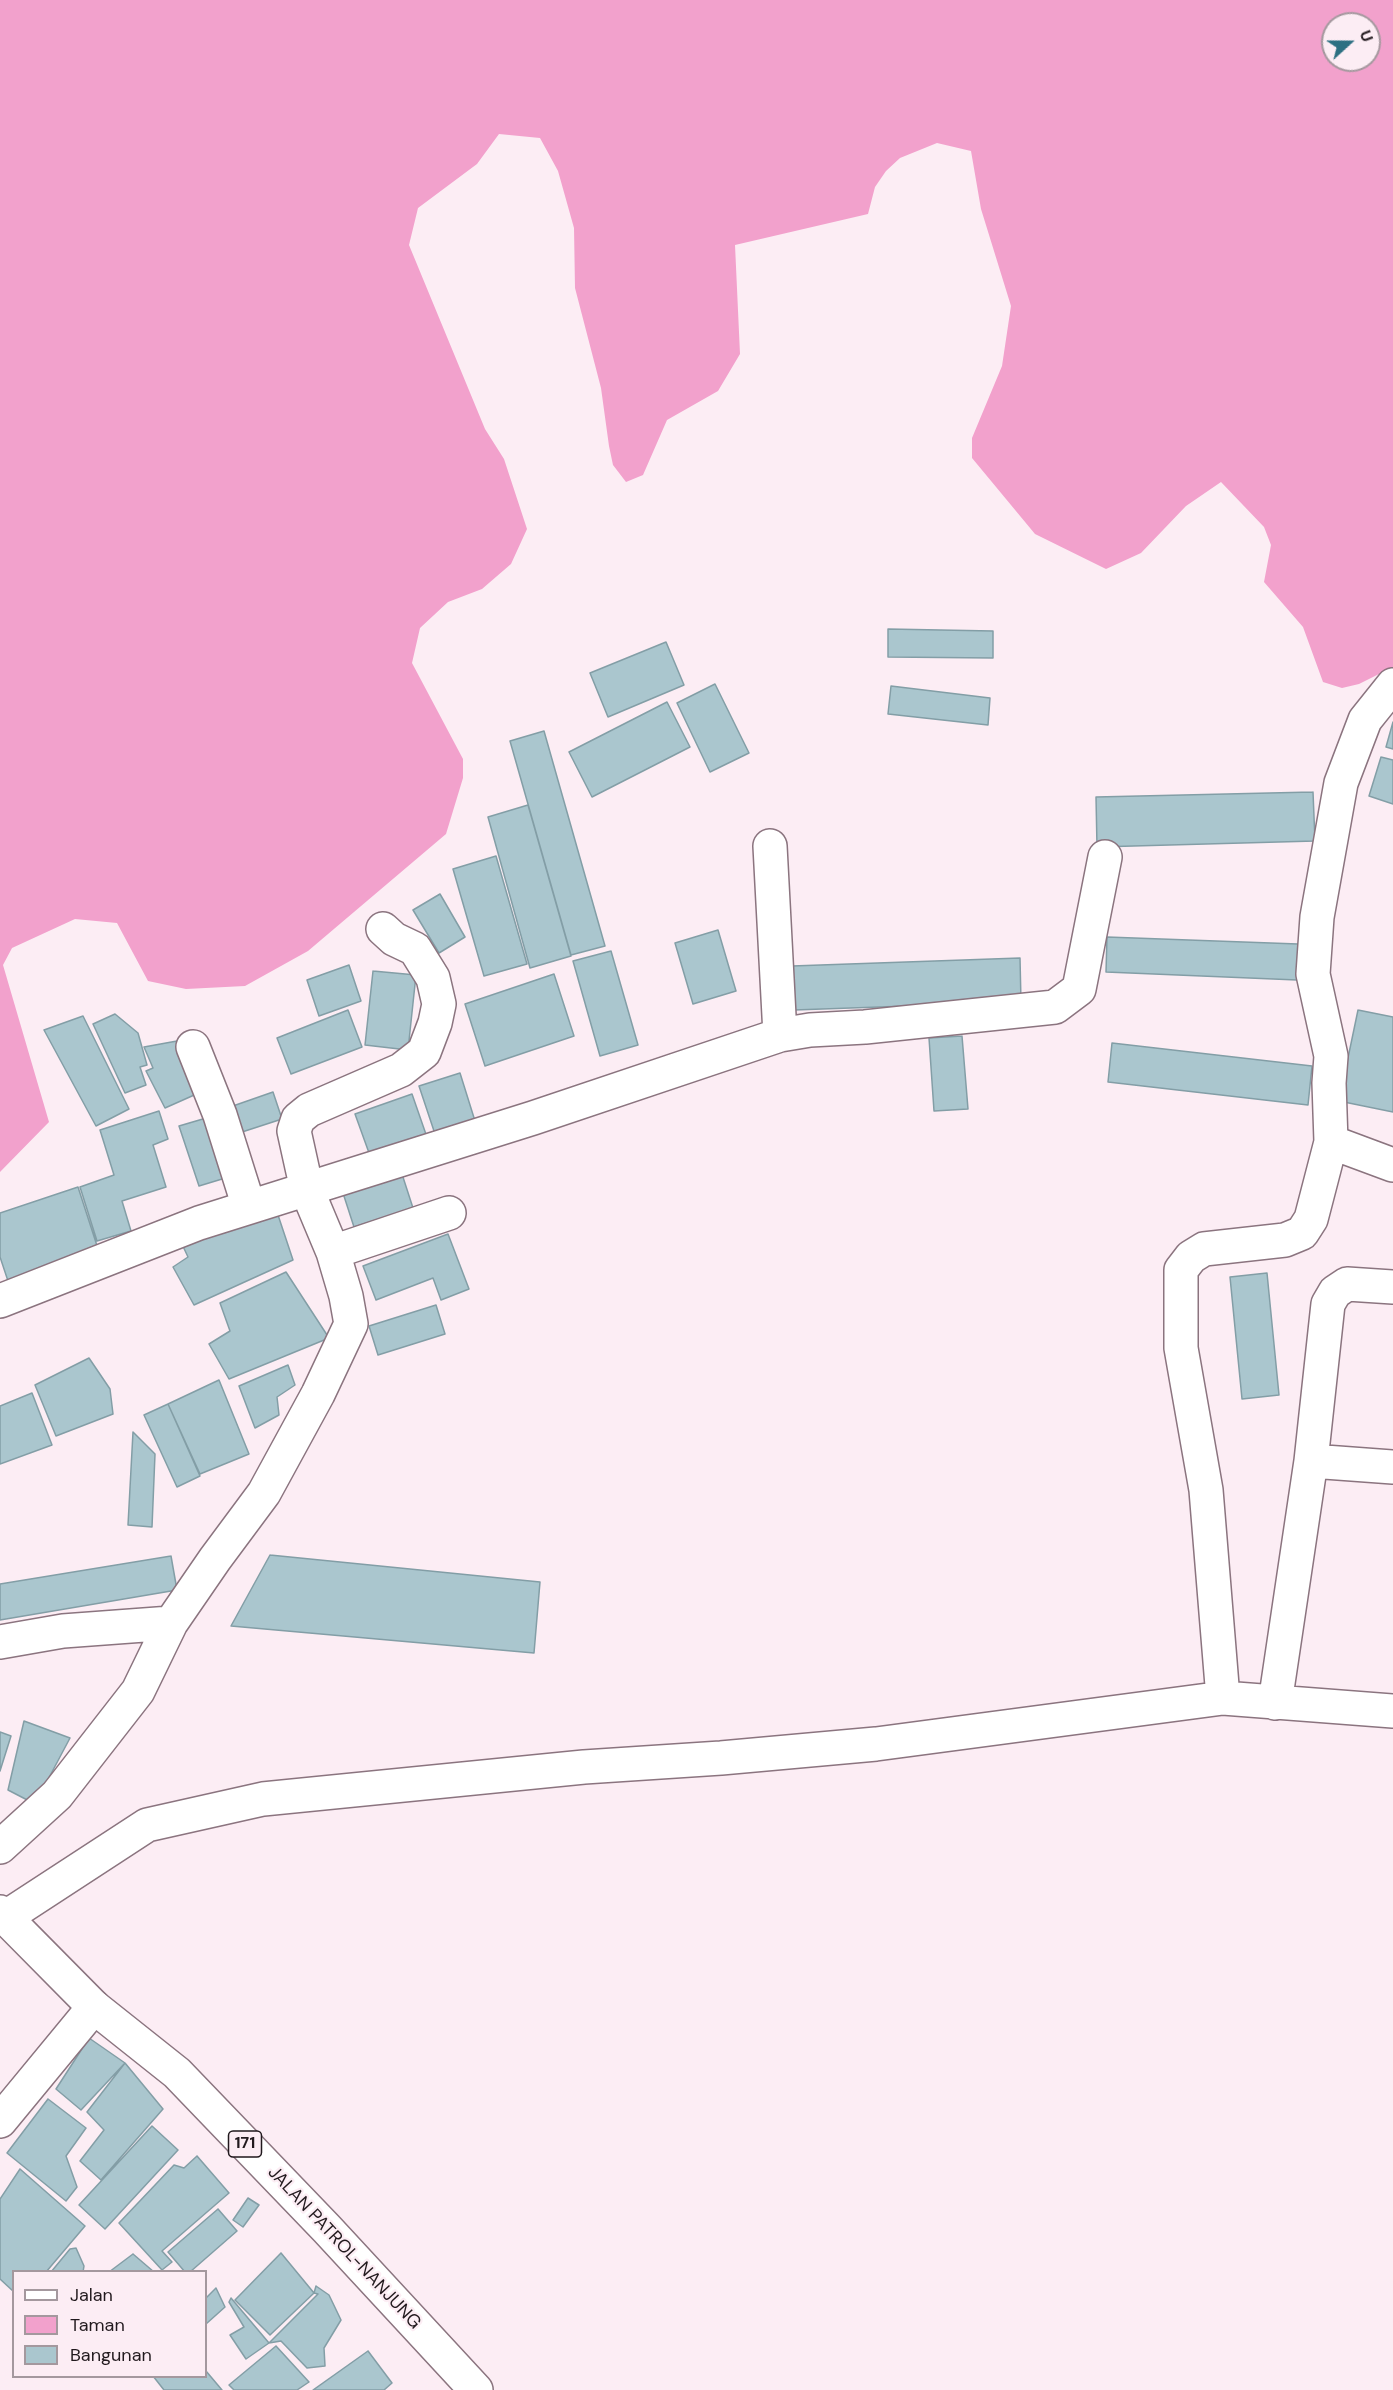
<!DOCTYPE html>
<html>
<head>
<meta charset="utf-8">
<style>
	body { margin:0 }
	#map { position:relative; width:1393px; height:2390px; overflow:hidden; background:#fcedf4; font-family:"DM Sans",sans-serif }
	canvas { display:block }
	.legend { position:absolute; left:12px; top:2270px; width:195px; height:108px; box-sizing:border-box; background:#fcedf4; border:2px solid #a4989e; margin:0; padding:8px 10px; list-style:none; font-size:18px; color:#21191d }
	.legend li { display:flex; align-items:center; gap:12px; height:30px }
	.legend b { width:30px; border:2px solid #a4989e }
	.north { position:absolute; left:1321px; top:12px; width:60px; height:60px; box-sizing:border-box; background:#fcedf4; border:2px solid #a4989e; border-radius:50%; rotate:69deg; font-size:16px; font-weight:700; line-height:24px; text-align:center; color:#21191d }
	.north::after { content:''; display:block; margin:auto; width:21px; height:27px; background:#2d7082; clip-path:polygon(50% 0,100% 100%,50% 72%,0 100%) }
</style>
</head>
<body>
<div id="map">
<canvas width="1393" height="2390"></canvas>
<ul class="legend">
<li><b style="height:8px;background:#fff"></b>Jalan</li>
<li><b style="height:16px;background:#f2a1cc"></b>Taman</li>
<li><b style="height:16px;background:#aac6ce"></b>Bangunan</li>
</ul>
<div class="north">U</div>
</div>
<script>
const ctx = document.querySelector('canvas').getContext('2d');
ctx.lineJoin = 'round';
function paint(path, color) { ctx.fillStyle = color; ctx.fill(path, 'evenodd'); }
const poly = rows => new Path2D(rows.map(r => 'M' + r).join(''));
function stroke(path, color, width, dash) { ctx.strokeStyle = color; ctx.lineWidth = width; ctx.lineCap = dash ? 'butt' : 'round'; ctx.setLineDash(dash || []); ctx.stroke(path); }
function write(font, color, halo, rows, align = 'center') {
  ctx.font = font + ' "DM Sans",sans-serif'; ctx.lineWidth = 4.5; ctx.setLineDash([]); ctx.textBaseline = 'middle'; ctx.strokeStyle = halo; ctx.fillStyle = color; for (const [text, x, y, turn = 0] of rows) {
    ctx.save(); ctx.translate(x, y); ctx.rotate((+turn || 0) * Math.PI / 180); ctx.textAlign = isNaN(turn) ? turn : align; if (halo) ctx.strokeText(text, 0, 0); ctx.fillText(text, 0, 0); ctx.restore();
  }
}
const green = poly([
	[0,0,1393,0,1393,667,1359,684,1342,688,1323,682,1303,627,1264,582,1271,545,1264,527,1221,482,1186,506,1141,553,1106,569,1035,534,972,458,972,438,1002,366,1011,306,981,209,971,151,937,143,900,158,886,171,875,187,868,214,735,245,740,354,718,391,667,420,643,475,626,482,613,465,609,446,601,388,575,288,574,228,558,171,540,138,499,134,477,164,418,208,409,245,485,429,504,459,527,529,511,564,482,589,448,602,420,628,412,663,463,759,463,778,446,834,308,951,245,986,186,989,148,981,117,923,75,919,12,948,3,965,49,1122,0,1172],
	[1333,24,1369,24,1369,60,1333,60]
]);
const building = poly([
	[888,629,993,631,993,658,888,657,888,629],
	[666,642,684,685,608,717,590,673,666,642],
	[715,684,749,753,710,772,677,703,715,684],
	[891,686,990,698,988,725,888,714,891,686],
	[667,702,690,747,592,797,569,752,667,702],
	[1393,722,1393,749,1386,747,1393,722],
	[544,731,605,946,571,955,510,741,544,731],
	[1381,757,1393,760,1393,804,1369,796,1381,757],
	[1313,792,1315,841,1097,847,1096,797,1313,792],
	[528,805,571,956,530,968,488,817,528,805],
	[496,856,527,964,484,976,453,869,496,856],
	[440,894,465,937,439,953,413,910,440,894],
	[718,930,736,991,693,1004,675,943,718,930],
	[1107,937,1298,944,1297,980,1106,972,1107,937],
	[611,951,638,1045,600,1056,573,961,611,951],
	[1020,958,1021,1002,794,1010,792,966,1020,958],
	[349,965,361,1001,319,1016,307,980,349,965],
	[373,971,416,975,408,1050,365,1045,373,971],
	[554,974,574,1036,485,1066,465,1004,554,974],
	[348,1010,362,1047,291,1074,277,1038,348,1010],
	[1358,1010,1393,1017,1393,1112,1339,1101,1358,1010],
	[115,1014,138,1033,147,1065,140,1067,146,1085,125,1093,93,1024,115,1014],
	[83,1016,129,1109,96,1126,44,1030,83,1016],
	[962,1036,968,1109,934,1111,929,1038,962,1036],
	[177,1041,201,1092,165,1108,146,1071,153,1068,144,1047,177,1041],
	[1112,1043,1312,1066,1308,1105,1108,1082,1112,1043],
	[460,1073,475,1121,435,1134,419,1086,460,1073],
	[273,1092,282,1119,239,1133,230,1107,273,1092],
	[412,1094,429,1143,373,1164,355,1114,412,1094],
	[159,1111,168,1139,153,1145,166,1187,122,1201,131,1231,97,1241,80,1187,114,1175,100,1130,159,1111],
	[213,1116,232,1176,199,1186,179,1126,213,1116],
	[401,1171,413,1208,354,1227,342,1190,401,1171],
	[78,1187,100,1255,9,1284,0,1257,0,1213,78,1187],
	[276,1209,293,1260,194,1305,173,1267,188,1257,181,1242,276,1209],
	[448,1234,469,1289,441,1300,433,1278,376,1300,363,1266,448,1234],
	[286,1272,329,1338,229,1379,209,1344,230,1331,220,1303,286,1272],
	[1267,1273,1279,1395,1242,1399,1230,1277,1267,1273],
	[436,1305,445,1334,378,1355,369,1326,436,1305],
	[89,1358,110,1389,113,1414,56,1436,35,1385,89,1358],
	[288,1365,295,1385,277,1397,279,1415,255,1428,239,1386,288,1365],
	[219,1380,249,1454,200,1474,168,1404,219,1380],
	[32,1393,52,1445,0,1464,0,1406,32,1393],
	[168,1404,200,1476,177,1487,144,1415,168,1404],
	[133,1432,155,1454,152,1527,128,1525,133,1432],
	[270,1555,540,1582,534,1653,231,1626,270,1555],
	[171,1556,177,1590,0,1620,0,1584,171,1556],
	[24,1721,70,1738,35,1804,8,1790,24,1721],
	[0,1732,11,1736,0,1771,0,1732],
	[89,2038,125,2063,81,2110,56,2089,89,2038],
	[125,2063,163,2109,101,2180,80,2161,104,2130,87,2112,125,2063],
	[48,2099,86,2128,66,2156,77,2187,66,2201,7,2153,48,2099],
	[152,2126,178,2150,105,2229,79,2205,152,2126],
	[197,2156,229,2193,162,2251,172,2262,162,2270,119,2223,174,2165,184,2168,197,2156],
	[20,2169,85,2226,46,2272,14,2272,14,2292,0,2279,0,2199,20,2169],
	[248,2198,259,2205,243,2227,233,2220,248,2198],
	[218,2209,237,2231,190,2272,185,2272,168,2252,218,2209],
	[76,2248,84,2266,83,2272,51,2272,70,2249,76,2248],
	[281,2253,314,2293,270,2335,235,2300,281,2253],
	[133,2254,154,2272,109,2272,133,2254],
	[316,2286,329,2295,341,2320,324,2348,325,2366,307,2368,281,2341,269,2343,318,2294,314,2293,316,2286],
	[216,2288,225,2307,206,2324,206,2298,216,2288],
	[231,2298,269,2343,246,2359,230,2335,244,2327,229,2302,231,2298],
	[276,2346,309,2382,297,2390,234,2390,229,2385,276,2346],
	[368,2351,392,2383,384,2390,313,2390,368,2351],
	[206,2371,222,2390,164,2390,153,2376,206,2376,206,2371]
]);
const street = poly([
	[770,846,780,1035],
	[193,1047,220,1115,249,1207],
	[1331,1142,1329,1083,1331,1056,1313,974,1317,917,1341,783,1365,720,1393,685],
	[333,1252,449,1213],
	[0,1301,199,1223,533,1118,780,1035,810,1030,865,1027,1055,1007,1079,989,1105,857],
	[1311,1461,1393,1467],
	[0,1642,63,1631,171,1623],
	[1223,1698,1206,1490,1181,1348,1181,1270,1191,1257,1204,1249,1285,1240,1302,1233,1311,1219,1331,1142,1393,1165],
	[1275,1703,1311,1461,1328,1304,1335,1292,1347,1284,1393,1287],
	[0,1847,57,1795,138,1691,171,1623,215,1559,264,1493,318,1394,351,1324,346,1296,333,1252,307,1190,294,1131,298,1119,309,1110,401,1070,424,1052,435,1023,439,1004,433,978,415,949,394,939,383,929],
	[6,1917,147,1825,263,1799,584,1767,721,1758,876,1744,1223,1698,1393,1711],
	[0,2121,94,2007]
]);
const primary = poly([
	[0,1912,94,2007,177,2073,327,2229,476,2390]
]);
const shields = [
	[245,2144,33]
];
const shieldNames = [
	["171",245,2144]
];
const streetNames = [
	["JALAN PATROL-NANJUNG",344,2248,47]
];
paint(green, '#f2a1cc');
paint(building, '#aac6ce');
stroke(building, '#839ea6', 1.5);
stroke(street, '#8b747f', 36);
stroke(primary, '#8b747f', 36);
stroke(street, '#fff', 33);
stroke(primary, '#fff', 33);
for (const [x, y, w] of shields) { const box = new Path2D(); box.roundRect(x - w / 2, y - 13, w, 26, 4.5); ctx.fillStyle = '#fcedf4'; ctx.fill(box); stroke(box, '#21191d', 1.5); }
write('bold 16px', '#21191d', null, shieldNames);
write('18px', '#21191d', '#fcedf4', streetNames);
</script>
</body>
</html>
